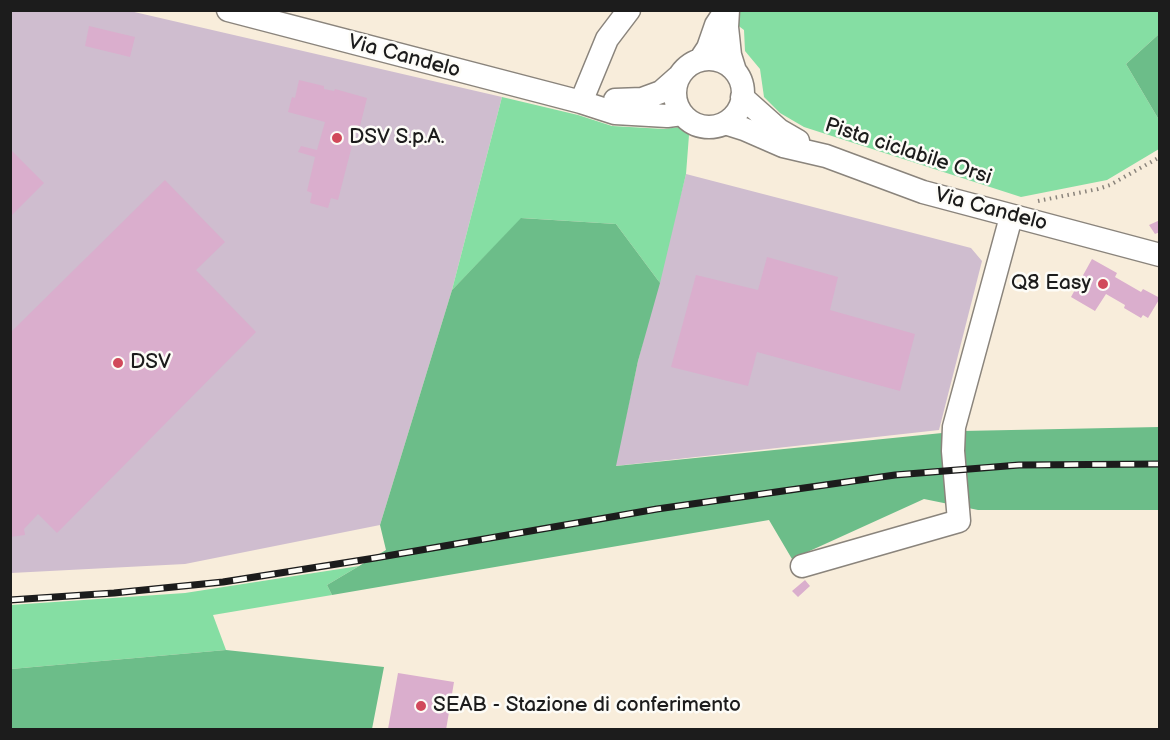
<!DOCTYPE html>
<html>
<head>
<meta charset="utf-8">
<style>
	body { margin:0 }
	#map { position:relative; width:1170px; height:740px; overflow:hidden; background:#f8eddb; font-family:"Balsamiq Sans",sans-serif }
	canvas { display:block }
	.frame { position:absolute; inset:0; border:12px solid #1c1c1c; pointer-events:none }
</style>
</head>
<body>
<div id="map">
<canvas width="1170" height="740"></canvas>
<div class="frame"></div>
</div>
<script>
const ctx = document.querySelector('canvas').getContext('2d');
ctx.lineJoin = 'round';
function paint(path, color) { ctx.fillStyle = color; ctx.fill(path, 'evenodd'); }
const poly = rows => new Path2D(rows.map(r => 'M' + r).join(''));
function stroke(path, color, width, dash) { ctx.strokeStyle = color; ctx.lineWidth = width; ctx.lineCap = dash ? 'butt' : 'round'; ctx.setLineDash(dash || []); ctx.stroke(path); }
function write(font, color, halo, rows, align = 'center') {
  ctx.font = font + ' "Balsamiq Sans",sans-serif'; ctx.lineWidth = 5; ctx.setLineDash([]); ctx.textBaseline = 'middle'; ctx.strokeStyle = halo; ctx.fillStyle = color; for (const [text, x, y, turn = 0] of rows) {
    ctx.save(); ctx.translate(x, y); ctx.rotate((+turn || 0) * Math.PI / 180); ctx.textAlign = isNaN(turn) ? turn : align; if (halo) ctx.strokeText(text, 0, 0); ctx.fillText(text, 0, 0); ctx.restore();
  }
}
const industrial = poly([
	[11,11,130,11,502,97,452,290,380,525,185,564,11,573],
	[686,174,971,248,982,261,939,430,615,466,638,361]
]);
const green = poly([
	[740,10,1159,11,1159,34,1126,64,1159,120,1159,149,1107,180,1021,197,804,127,780,113,764,97,760,69,745,51,744,30,736,24],
	[502,97,578,115,612,126,664,129,679,127,689,135,686,174,660,283,616,224,522,218,452,290],
	[359,566,327,585,332,595,213,615,226,650,11,669,11,605,185,593]
]);
const forest = poly([
	[1159,34,1159,120,1126,64],
	[521,218,616,224,660,283,638,361,616,466,962,431,1159,427,1159,510,978,510,924,499,792,559,769,520,332,595,327,585,386,550,380,525,452,290],
	[226,650,384,667,372,729,11,729,11,669]
]);
const building = poly([
	[89,26,135,37,130,57,85,46],
	[299,80,324,86,324,89,334,91,335,89,367,98,359,130,356,130,338,200,331,198,328,208,310,203,312,193,307,191,315,157,298,152,301,146,317,150,325,122,288,112,292,97,295,98],
	[10,149,44,183,10,217],
	[165,180,225,242,196,270,256,332,57,533,38,514,24,529,25,535,10,537,10,333],
	[1160,220,1160,232,1155,234,1149,225],
	[767,257,838,277,830,310,915,334,900,391,757,352,748,386,671,367,696,275,758,290],
	[1092,259,1117,273,1115,277,1141,292,1143,289,1160,298,1148,318,1143,315,1141,318,1124,308,1125,305,1106,294,1095,311,1071,297],
	[805,580,810,586,798,597,792,591],
	[398,673,454,682,446,730,388,729]
]);
const path = poly([
	[1038,201,1098,189,1110,185,1160,157]
]);
const minor = poly([
	[228,10,581,102,615,113,667,116,682,114],
	[728,10,727,27,730,55,735,71],
	'675 93a34 34 0 1 1 68 0a34 34 0 1 1-68 0Z',
	[700,60,708,48,716,25,726,10],
	[742,97,779,130,798,141],
	[615,100,642,99,661,92,678,77],
	[581,102,607,39,629,10],
	[725,123,744,129,783,146,826,156,923,192,1160,255],
	[802,566,959,521,953,451,954,427,1011,217]
]);
const rail = poly([
	[10,600,114,593,223,582,375,558,657,509,895,475,1019,465,1160,464]
]);
const markers = [
	[337,138,6,"#d1495b"],
	[1103,284,6,"#d1495b"],
	[118,363,6,"#d1495b"],
	[421,706,6,"#d1495b"]
];
const streetNames = [
	["Via Candelo",404,57,15],
	["Pista ciclabile Orsi",908,152,18],
	["Via Candelo",991,210,15]
];
const poiNames = [
	["DSV S.p.A.",349,138],
	["Q8 Easy",1091,284,"right"],
	["DSV",130,363],
	["SEAB - Stazione di conferimento",433,706]
];
paint(industrial, '#cfbdcf');
paint(green, '#85dea3');
paint(forest, '#6cbd89');
paint(building, '#daaecd');
stroke(minor, '#8a847c', 25);
stroke(path, '#8a847c', 4, [1.5, 4.5]);
stroke(minor, '#fff', 22);
stroke(rail, '#1c1c1c', 7);
stroke(rail, '#fdfcf7', 4.5, [14]);
for (const [x, y, r, color] of markers) { const dot = new Path2D(); dot.arc(x, y, r, 0, 2 * Math.PI); ctx.fillStyle = color; ctx.fill(dot); stroke(dot, '#fdfcf7', 2); }
write('21px', '#1c1c1c', '#fdfcf7', streetNames);
write('21px', '#1c1c1c', '#fdfcf7', poiNames, 'left');
</script>
</body>
</html>
